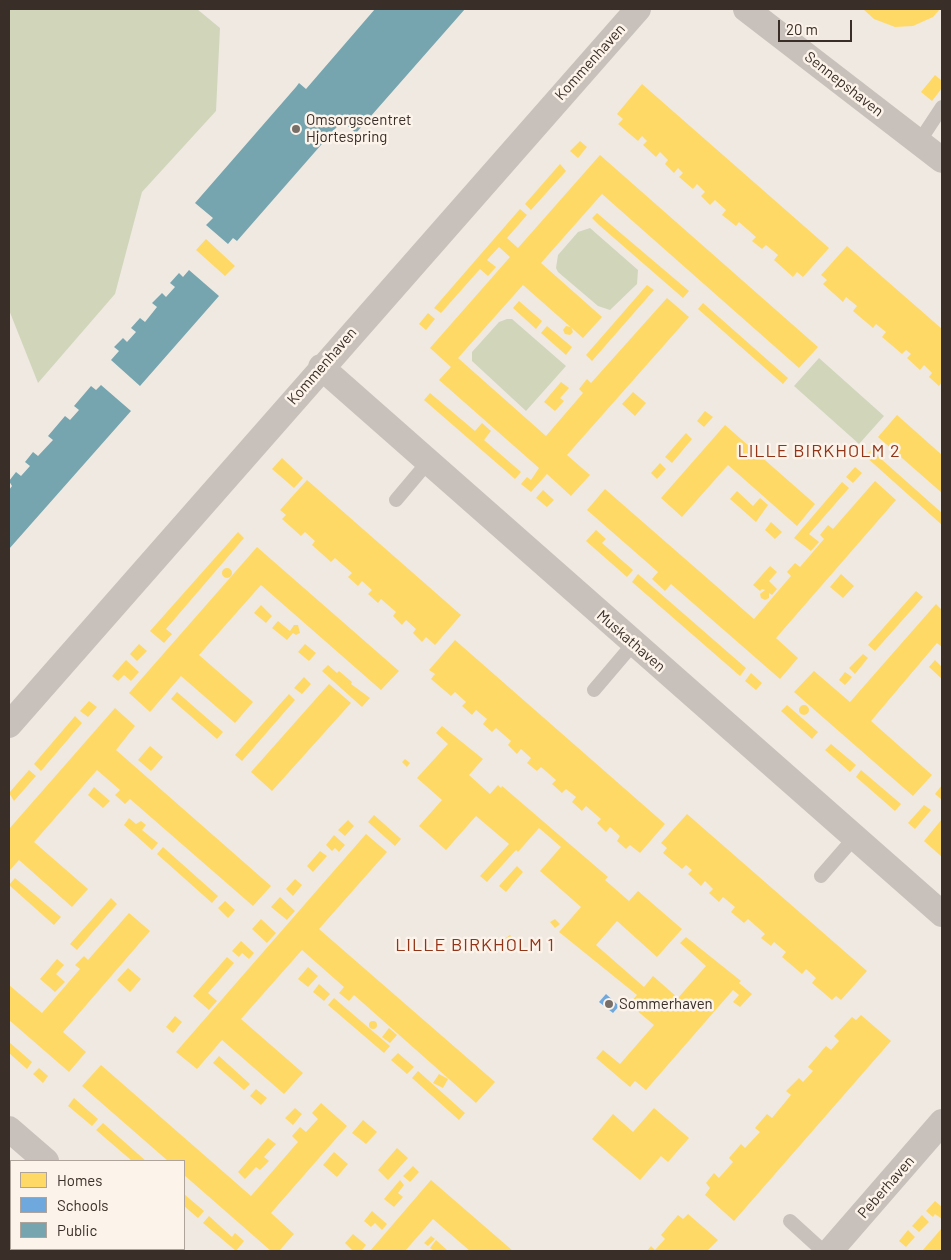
<!DOCTYPE html>
<html>
<head>
<meta charset="utf-8">
<style>
	body { margin:0 }
	#map { position:relative; width:951px; height:1260px; overflow:hidden; background:#efe9e2; font-family:Barlow,sans-serif }
	canvas { display:block }
	.frame { position:absolute; inset:0; border:10px solid #3a2e28; pointer-events:none }
	.legend { position:absolute; left:10px; top:1160px; width:175px; height:90px; box-sizing:border-box; background:#fcf3ea; border:1px solid #aea49c; margin:0; padding:6px 9px; list-style:none; font-size:15px; color:#3a2e28 }
	.legend li { display:flex; align-items:center; gap:10px; height:25px }
	.legend b { width:25px; border:1px solid #aea49c }
	.scale { position:absolute; left:778px; top:20px; width:74px; height:22px; box-sizing:border-box; border:2px solid #3a2e28; border-top:0; padding-left:6px; font-size:15px; line-height:18px; white-space:nowrap; color:#3a2e28; -webkit-text-stroke:4px #fcf3ea; paint-order:stroke }
</style>
</head>
<body>
<div id="map">
<canvas width="951" height="1260"></canvas>
<div class="frame"></div>
<ul class="legend">
<li><b style="height:14px;background:#ffd966"></b>Homes</li>
<li><b style="height:14px;background:#6fa8dc"></b>Schools</li>
<li><b style="height:14px;background:#76a5af"></b>Public</li>
</ul>
<div class="scale">20 m</div>
</div>
<script>
const ctx = document.querySelector('canvas').getContext('2d');
ctx.lineJoin = 'round';
function paint(path, color) { ctx.fillStyle = color; ctx.fill(path, 'evenodd'); }
const poly = rows => new Path2D(rows.map(r => 'M' + r).join(''));
function stroke(path, color, width, dash) { ctx.strokeStyle = color; ctx.lineWidth = width; ctx.lineCap = dash ? 'butt' : 'round'; ctx.setLineDash(dash || []); ctx.stroke(path); }
function write(font, color, halo, rows, align = 'center') {
  ctx.font = font + ' Barlow,sans-serif'; ctx.lineWidth = 5; ctx.setLineDash([]); ctx.textBaseline = 'middle'; ctx.strokeStyle = halo; ctx.fillStyle = color; for (const [text, x, y, turn = 0] of rows) {
    ctx.save(); ctx.translate(x, y); ctx.rotate((+turn || 0) * Math.PI / 180); ctx.textAlign = isNaN(turn) ? turn : align; if (halo) ctx.strokeText(text, 0, 0); ctx.fillText(text, 0, 0); ctx.restore();
  }
}
const green = poly([
	[9,9,197,9,220,28,216,111,142,192,115,294,38,383,9,310],
	[590,228,638,270,637,284,610,310,598,306,558,272,556,268,558,255,578,232],
	[507,319,512,319,566,366,526,411,472,361,472,352,499,322],
	[819,358,884,416,859,444,794,386]
]);
const homes = poly([
	[863,9,940,9,933,17,913,26,895,27,874,19],
	[935,75,942,81,942,88,932,101,921,92],
	[642,84,829,248,803,277,797,272,793,277,774,260,778,255,766,245,762,249,752,241,756,237,739,222,736,226,722,215,726,210,715,200,710,205,701,196,705,192,697,184,693,189,679,177,683,173,678,168,674,173,665,164,668,160,660,152,656,157,643,145,647,141,642,136,638,141,618,124,623,119,617,114],
	[580,141,587,147,578,158,570,151],
	[600,155,818,347,799,368,602,194,541,263,602,317,583,338,523,285,458,358,546,436,583,393,579,389,587,379,591,383,667,298,689,317,567,455,590,475,571,496,547,474,531,492,521,484,527,477,531,480,539,468,439,380,451,367,430,348,510,257,499,247,487,260,496,267,488,276,480,269,441,313,434,308,520,209,527,215,507,238,518,248],
	[560,164,566,171,531,210,525,204],
	[597,213,689,291,683,298,599,225,592,218],
	[206,239,235,266,225,276,196,250],
	[847,246,942,329,942,382,939,386,929,377,932,373,924,365,920,370,907,358,911,354,906,350,902,354,882,337,886,332,876,324,873,328,853,311,857,306,846,297,843,302,823,284,827,280,821,275],
	[647,285,654,290,592,361,586,355],
	[519,301,542,321,536,329,513,308],
	[703,303,788,378,783,384,698,309],
	[428,313,435,319,426,330,419,324],
	[547,326,572,347,566,355,541,333],
	[566,326,571,327,573,332,570,335,565,334,563,330],
	[561,382,569,388,560,398,564,401,555,411,544,402],
	[633,392,646,403,635,416,622,404],
	[430,393,475,431,482,423,491,431,484,440,521,472,515,479,424,400],
	[705,411,713,417,704,427,697,421],
	[897,415,942,455,942,493,878,437],
	[725,425,815,504,797,526,728,465,682,517,661,498],
	[686,433,692,439,672,463,665,457],
	[871,450,942,513,942,525,865,456],
	[282,458,303,478,294,488,272,469],
	[660,463,666,469,657,479,651,473],
	[855,467,862,473,853,483,846,477],
	[307,480,461,615,435,645,426,637,422,642,413,633,416,629,406,620,402,625,393,616,396,612,381,599,378,603,368,594,372,590,362,581,358,586,348,577,352,573,335,558,331,562,312,545,315,541,305,532,301,536,282,519,286,515,280,510],
	[875,481,896,500,776,638,798,658,780,679,671,584,665,591,652,579,658,572,587,510,605,489,754,619,791,576,787,572,795,563,800,567,824,539,820,535,828,525,833,529],
	[842,482,849,488,809,534,819,542,811,551,794,538],
	[543,490,554,500,547,507,536,498],
	[737,491,753,506,760,498,768,505,756,522,730,499],
	[771,522,782,532,775,539,765,530],
	[596,530,606,539,602,543,633,570,627,577,586,541],
	[238,532,244,538,166,629,172,634,164,643,150,631],
	[257,547,399,671,381,690,261,585,199,655,253,702,235,723,181,676,150,712,129,693],
	[770,566,777,572,769,581,777,589,772,595,769,593,769,598,765,600,761,598,760,594,765,590,762,589,760,591,753,585],
	'222 573a5 5 0 1 1 10 0a5 5 0 1 1-10 0Z',
	[638,574,746,668,740,676,632,582],
	[841,574,854,586,843,598,830,587],
	[916,591,923,597,875,651,868,645],
	[936,604,942,610,942,647,937,643,871,721,932,775,913,796,794,692,814,671,850,702],
	[261,605,272,616,266,623,254,613],
	[278,621,290,631,294,625,298,625,300,633,296,635,293,633,287,640,272,628],
	[455,640,665,824,640,853,630,845,626,849,617,841,620,836,610,827,606,832,597,823,601,819,586,806,582,811,572,802,576,797,566,789,562,793,552,784,556,780,541,767,537,771,527,763,531,758,521,749,517,754,508,745,511,741,496,728,492,732,483,724,487,719,476,710,472,715,462,706,466,702,455,692,451,696,431,679,435,674,429,670],
	[139,644,147,651,137,661,130,654],
	[305,644,316,653,309,661,298,652],
	[863,654,868,658,855,674,849,668],
	[126,660,139,672,131,681,124,675,118,681,112,676],
	[935,660,942,667,942,679,929,667],
	[328,665,337,673,339,671,352,682,351,684,370,698,362,707,322,671],
	[845,672,852,677,845,685,839,680],
	[751,673,762,683,756,690,745,681],
	[304,677,311,684,302,694,294,688],
	[329,684,351,703,272,791,251,772],
	[177,692,223,732,217,739,171,699],
	[289,694,295,700,242,761,235,755],
	[89,701,97,707,88,717,80,711],
	'799 710a5 5 0 1 1 10 0a5 5 0 1 1-10 0Z',
	[787,705,818,732,812,739,781,711],
	[115,708,135,726,116,750,271,886,253,906,130,799,125,804,115,795,120,790,97,770,34,842,88,889,72,907,19,860,9,871,9,829],
	[75,716,82,723,41,771,34,764],
	[442,726,483,759,469,775,490,794,498,785,501,788,502,786,608,877,605,880,629,901,638,891,682,929,657,957,617,921,596,945,644,987,653,976,678,998,706,966,680,943,686,937,741,981,739,983,752,994,740,1007,733,1002,739,995,733,990,646,1090,635,1081,630,1087,596,1058,603,1050,620,1064,654,1025,629,1004,637,995,559,932,581,907,540,871,561,847,539,828,518,852,516,850,487,882,480,876,509,844,476,816,446,850,419,826,442,800,417,778,448,744,436,733],
	[831,744,856,765,850,772,825,750],
	[150,746,163,757,151,771,138,760],
	[405,759,410,763,407,767,402,762],
	[29,770,36,776,14,801,9,793],
	[861,770,901,804,895,811,856,777],
	[942,785,942,798,941,799,935,794],
	[94,787,110,801,103,808,88,795],
	[924,805,931,810,915,829,908,823],
	[687,814,867,971,841,1000,836,996,832,1000,812,983,816,978,806,969,802,974,782,957,786,952,774,942,771,946,761,938,765,934,748,919,744,923,731,912,735,907,723,897,719,902,709,893,713,889,705,881,701,886,688,874,692,870,686,865,682,869,663,853,667,848,661,843],
	[374,815,401,839,395,846,368,822],
	[129,818,136,824,141,821,146,825,142,830,158,843,152,850,124,825],
	[942,819,942,857,924,841],
	[348,820,354,826,345,836,338,830],
	[366,834,387,852,319,929,495,1082,476,1103,354,995,349,1001,339,993,344,987,302,950,241,1019,303,1073,284,1094,222,1040,197,1069,176,1052],
	[334,835,345,845,339,852,335,848,332,851,326,845],
	[163,847,218,896,212,903,157,854],
	[320,851,327,856,313,872,307,866],
	[517,866,523,872,506,892,499,886],
	[15,878,61,917,54,925,9,885],
	[295,879,302,885,293,896,286,889],
	[280,897,295,911,287,920,271,907],
	[111,898,117,904,77,950,70,944],
	[225,901,235,910,228,918,218,908],
	[129,913,150,931,63,1032,86,1052,69,1072,9,1020,9,985,42,1013,80,969,75,965,84,956,88,960],
	[261,919,276,933,267,943,252,929],
	[555,919,560,924,555,928,550,922],
	[510,935,514,939,507,945,503,940],
	[241,941,254,953,249,959,242,953,239,957,232,951],
	[227,957,234,963,208,993,217,1001,209,1010,193,996],
	[57,959,64,965,56,974,65,982,55,992,40,979],
	[308,967,318,976,308,987,298,979],
	[128,968,141,979,130,992,117,980],
	[319,984,330,994,324,1001,313,992],
	[334,998,390,1046,384,1053,328,1005],
	[861,1015,891,1041,734,1221,705,1195,710,1188,706,1183,714,1173,719,1178,733,1162,729,1158,741,1144,745,1148,760,1132,755,1128,767,1114,772,1118,791,1095,786,1091,799,1078,803,1082,813,1071,808,1067,826,1046,831,1050,839,1041,834,1036,852,1017,856,1020],
	[175,1016,182,1022,173,1033,166,1027],
	'369 1025a4 4 0 1 1 8 0a4 4 0 1 1-8 0Z',
	[389,1028,397,1035,390,1043,382,1037],
	[9,1042,32,1062,27,1069,9,1053],
	[398,1053,414,1067,407,1074,391,1060],
	[219,1056,250,1084,244,1090,213,1063],
	[101,1065,251,1196,298,1142,292,1136,300,1127,306,1132,318,1119,312,1113,321,1103,347,1126,271,1213,294,1234,279,1251,271,1251,184,1175,184,1161,168,1161,82,1086],
	[39,1068,48,1076,43,1083,33,1074],
	[418,1071,465,1113,459,1120,412,1078],
	[439,1074,448,1079,443,1088,433,1083],
	[256,1089,267,1098,261,1105,250,1096],
	[74,1098,98,1119,92,1126,68,1106],
	[295,1108,302,1114,293,1125,285,1118],
	[654,1108,689,1138,668,1162,661,1156,640,1180,592,1139,613,1114,633,1132],
	[363,1120,377,1132,366,1144,352,1133],
	[103,1123,146,1161,132,1161,96,1130],
	[268,1138,276,1144,264,1157,269,1161,260,1170,256,1167,245,1179,238,1172],
	[397,1148,408,1158,388,1180,378,1170],
	[334,1152,348,1164,337,1177,323,1165],
	[413,1166,419,1172,410,1182,403,1176],
	[400,1180,404,1185,398,1193,403,1197,394,1207,384,1199],
	[431,1180,513,1251,470,1251,433,1219,405,1251,370,1251],
	[184,1194,204,1211,198,1218,184,1206],
	[935,1201,942,1207,942,1219,935,1214,933,1217,926,1211],
	[372,1211,387,1224,382,1230,375,1223,371,1227,364,1221],
	[688,1214,718,1240,707,1251,647,1251,651,1246,655,1250,665,1239,661,1235,678,1215,683,1219],
	[922,1215,929,1222,919,1232,912,1226],
	[209,1216,232,1237,235,1233,244,1241,236,1251,203,1223],
	[9,1228,11,1230,11,1249,28,1249,26,1251,9,1251],
	[942,1228,942,1251,922,1251],
	[908,1230,915,1237,906,1247,899,1241],
	[353,1234,366,1245,361,1251,353,1251,345,1243],
	[431,1236,435,1239,428,1246,424,1243],
	[436,1240,447,1250,446,1251,434,1251,430,1248]
]);
const schools = poly([
	[606,994,619,1006,613,1013,599,1002]
]);
const public = poly([
	[375,9,465,9,356,133,342,121,237,241,233,238,228,244,206,225,213,218,195,203,296,87,299,83,306,89],
	[189,270,219,296,140,386,111,360,119,351,114,347,123,338,127,342,136,332,131,328,140,318,145,322,157,307,152,303,162,293,166,297,175,287,170,283,179,273,183,277],
	[101,385,131,411,9,549,9,490,12,486,9,481,16,472,21,476,30,466,25,462,33,452,38,456,53,440,48,436,65,416,70,420,79,410,74,406,91,386,96,390]
]);
const lane = poly([
	[919,142,942,107],
	[396,500,428,462],
	[594,690,634,643],
	[821,876,855,837],
	[790,1221,823,1251]
]);
const street = poly([
	[746,9,942,160],
	[321,367,942,914],
	[9,725,638,9],
	[9,1129,46,1161],
	[148,1249,151,1251],
	[830,1251,942,1122]
]);
const markers = [
	[296,129,5,"#796f69"],
	[609,1004,5,"#796f69"]
];
const streetNames = [
	["Kommenhaven",590,62,-48],
	["Sennepshaven",844,84,38],
	["Kommenhaven",322,366,-49],
	["Muskathaven",631,641,41],
	["Peberhaven",886,1187,-49]
];
const poiNames = [
	["Omsorgscentret",306,120],
	["Hjortespring",306,137],
	["Sommerhaven",619,1004]
];
const quarterNames = [
	["LILLE BIRKHOLM 2",819,451],
	["LILLE BIRKHOLM 1",475,945]
];
paint(green, '#d1d6bb');
paint(homes, '#ffd966');
paint(schools, '#6fa8dc');
paint(public, '#76a5af');
stroke(lane, '#c8c1bb', 14);
stroke(street, '#c8c1bb', 26);
for (const [x, y, r, color] of markers) { const dot = new Path2D(); dot.arc(x, y, r, 0, 2 * Math.PI); ctx.fillStyle = color; ctx.fill(dot); stroke(dot, '#fcf3ea', 2); }
write('15px', '#3a2e28', '#fcf3ea', streetNames);
write('15px', '#3a2e28', '#fcf3ea', poiNames, 'left');
ctx.letterSpacing = '1px';
write('18px', '#923418', '#fcf3ea', quarterNames);
ctx.letterSpacing = '0px';
</script>
</body>
</html>
